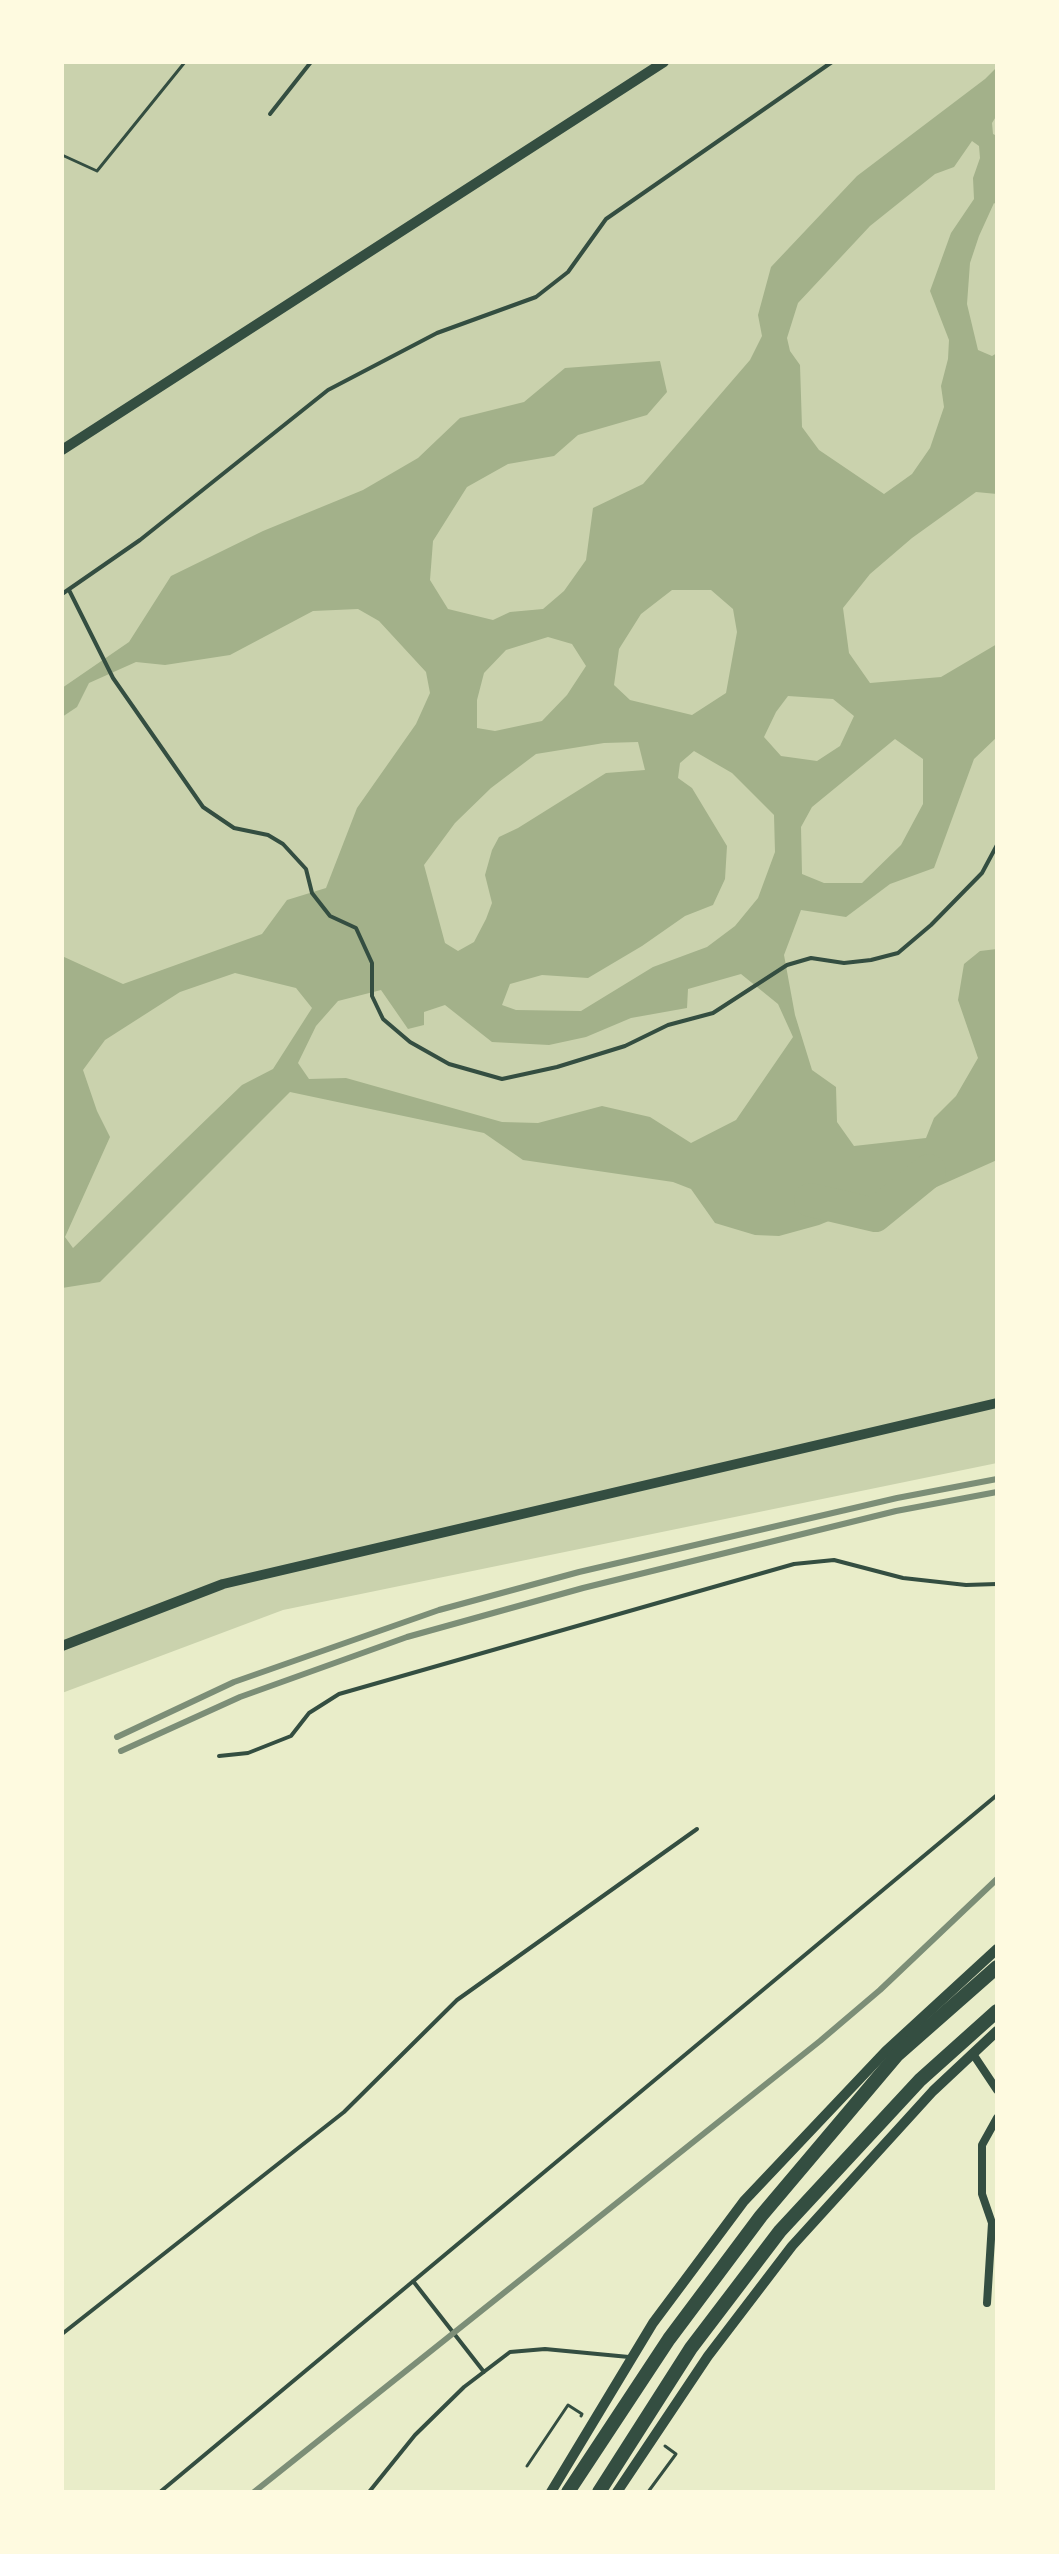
<!DOCTYPE html>
<html>
<head>
<meta charset="utf-8">
<style>
	body { margin:0 }
	#map { position:relative; width:1059px; height:2554px; overflow:hidden; background:#e9edc9; font-family:Spectral,serif }
	canvas { display:block }
	.frame { position:absolute; inset:0; border:64px solid #fefae0; pointer-events:none }
</style>
</head>
<body>
<div id="map">
<canvas width="1059" height="2554"></canvas>
<div class="frame"></div>
</div>
<script>
const ctx = document.querySelector('canvas').getContext('2d');
ctx.lineJoin = 'round';
function paint(path, color) { ctx.fillStyle = color; ctx.fill(path, 'evenodd'); }
const poly = rows => new Path2D(rows.map(r => 'M' + r).join(''));
function stroke(path, color, width, dash) { ctx.strokeStyle = color; ctx.lineWidth = width; ctx.lineCap = dash ? 'butt' : 'round'; ctx.setLineDash(dash || []); ctx.stroke(path); }
const green = poly([
	[62,62,997,62,997,1463,283,1610,62,1693]
]);
const water = poly([
	[997,67,997,115,992,123,993,134,997,136,997,205,994,203,979,236,970,263,967,304,978,350,992,356,997,353,997,494,976,492,912,538,870,574,843,608,849,653,870,683,941,677,997,644,997,737,974,759,934,868,890,884,846,917,801,910,784,955,795,1015,812,1070,836,1087,837,1122,854,1146,926,1138,934,1118,956,1096,978,1058,958,1000,964,964,980,951,997,949,997,1160,932,1189,868,1205,819,1225,779,1236,755,1235,715,1223,691,1189,673,1182,523,1160,484,1133,290,1092,100,1282,62,1288,62,956,123,984,262,934,287,900,326,888,357,808,416,724,430,693,426,672,379,621,358,609,313,611,230,655,165,665,136,662,89,683,77,707,62,717,62,688,129,642,171,576,263,531,363,490,418,458,460,418,524,402,565,368,660,361,667,392,647,415,578,435,554,456,508,464,467,487,433,541,430,580,448,609,493,620,510,612,543,609,564,591,586,560,593,508,643,484,750,360,762,336,758,315,771,267,857,176,985,79],
	[972,141,979,146,980,158,973,178,974,199,951,233,930,291,949,340,948,359,941,386,944,407,930,448,912,474,884,494,819,450,802,427,800,365,790,351,787,338,798,303,870,226,935,174,954,167],
	[672,590,711,590,733,609,737,632,726,693,692,715,630,700,614,685,619,649,641,614],
	[548,637,572,644,586,666,567,695,542,721,495,731,477,728,477,700,484,673,506,650],
	[788,696,833,699,854,716,840,746,817,761,781,756,764,737,776,712],
	[895,739,923,759,923,804,901,845,862,883,824,883,802,874,801,827,812,807],
	[638,742,645,770,606,773,518,828,499,837,492,850,485,875,492,903,486,919,474,942,458,951,445,943,424,865,455,823,491,788,536,754,604,743],
	[694,751,732,773,774,815,775,852,758,898,735,926,707,947,653,967,581,1011,516,1010,502,1005,510,984,542,975,588,978,642,946,685,916,713,905,725,879,727,846,692,788,678,778,680,763],
	[235,973,296,988,312,1008,273,1069,242,1085,73,1248,65,1237,110,1137,97,1111,83,1070,105,1040,180,992],
	[741,974,778,1004,793,1037,736,1120,691,1143,650,1117,602,1106,538,1123,502,1122,346,1078,309,1079,298,1063,316,1026,338,1001,381,990,408,1029,424,1025,424,1012,445,1005,492,1042,549,1045,586,1037,631,1018,687,1008,688,989]
]);
const river = poly([
	[811,1200,875,1215,929,1171]
]);
const path = poly([
	[62,155,97,171,185,62],
	[527,2466,568,2405,582,2414,581,2416],
	[648,2492,676,2454,665,2446]
]);
const service = poly([
	[270,114,311,62],
	[69,590,113,678,203,807,234,828,268,835,283,844,306,869,312,893,330,916,356,928,372,963,372,996,383,1019,410,1042,449,1064,502,1079,557,1067,625,1046,668,1025,713,1013,787,965,811,958,844,963,871,960,898,953,931,925,982,873,997,845],
	[62,594,140,540,328,390,437,333,536,297,568,272,606,219,832,62],
	[219,1756,248,1753,291,1736,309,1713,339,1694,794,1564,834,1560,903,1578,966,1585,997,1584],
	[413,2281,484,2372],
	[62,2334,344,2112,457,2000,697,1829],
	[160,2492,997,1795],
	[369,2492,415,2435,464,2387,510,2352,545,2349,629,2357]
]);
const minor = poly([
	[973,2054,997,2090],
	[987,2303,992,2223,982,2194,982,2145,997,2118]
]);
const tertiary = poly([
	[62,450,664,62],
	[62,1646,223,1584,997,1403],
	[551,2492,653,2323,744,2201,886,2051,997,1949],
	[617,2492,708,2356,792,2246,933,2091,997,2031]
]);
const trunk = poly([
	[568,2492,669,2339,761,2216,897,2055,997,1967],
	[599,2492,691,2348,780,2231,920,2080,997,2011]
]);
const rail = poly([
	[117,1737,234,1682,439,1610,579,1572,897,1498,997,1479],
	[121,1751,240,1697,407,1637,583,1588,896,1511,997,1492],
	[254,2492,820,2041,880,1990,997,1879]
]);
paint(green, '#cad2ad');
paint(water, '#a3b18a');
stroke(river, '#a3b18a', 34);
stroke(path, '#344e41', 3);
stroke(service, '#344e41', 4);
stroke(minor, '#344e41', 8);
stroke(tertiary, '#344e41', 10);
stroke(trunk, '#344e41', 14);
stroke(rail, '#7c8e77', 6);
</script>
</body>
</html>
